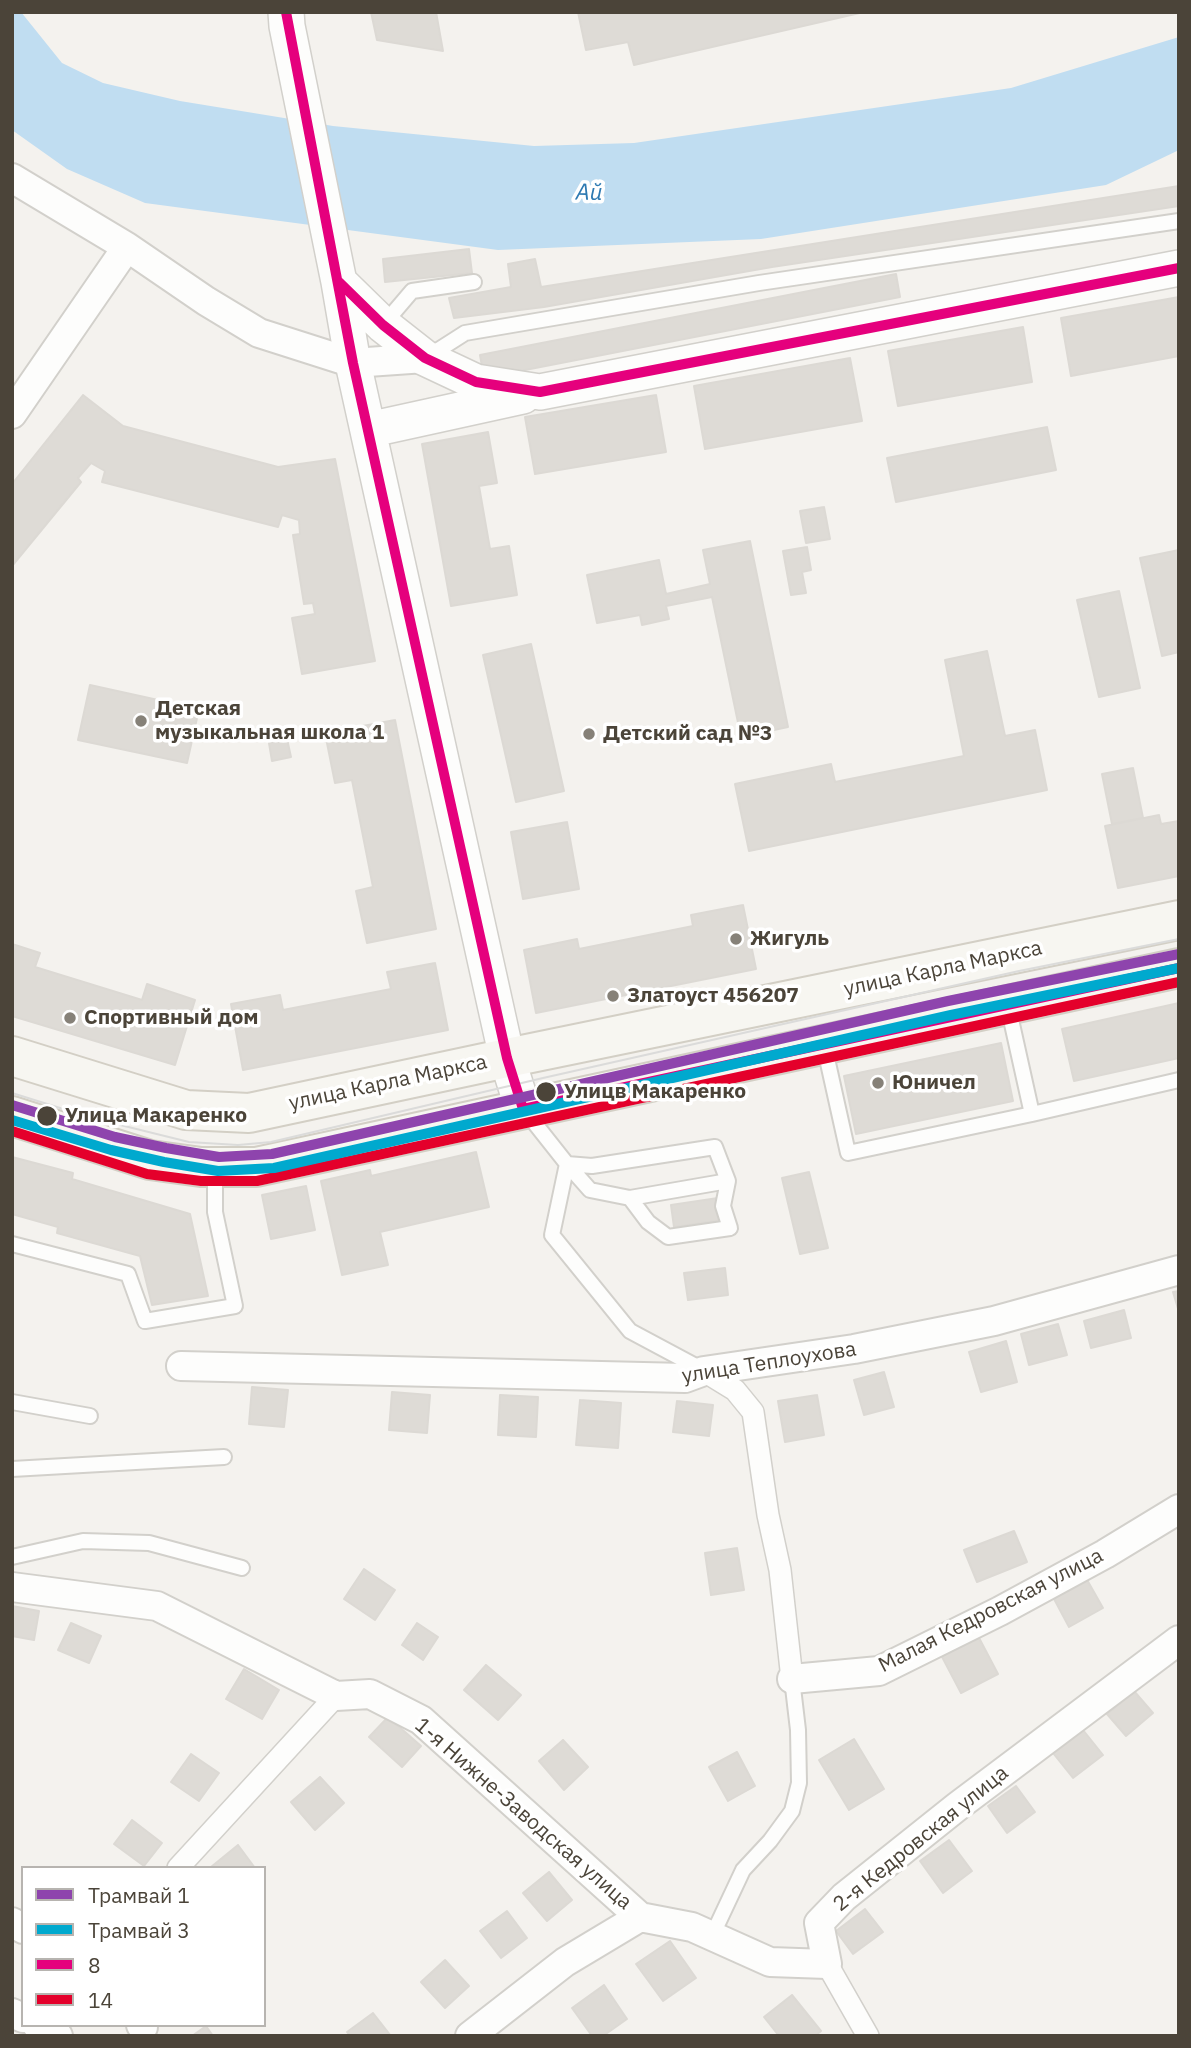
<!DOCTYPE html>
<html>
<head>
<meta charset="utf-8">
<style>
	body { margin:0 }
	#map { position:relative; width:1191px; height:2048px; overflow:hidden; background:#f4f2ee; font-family:"IBM Plex Sans",sans-serif }
	canvas { display:block }
	.frame { position:absolute; inset:0; border:14px solid #4b4439; pointer-events:none }
	.legend { position:absolute; left:21px; top:1866px; width:245px; height:161px; box-sizing:border-box; background:#fff; border:2px solid #b7b4b0; margin:0; padding:9px 12px; list-style:none; font-size:21px; color:#4b4439 }
	.legend li { display:flex; align-items:center; gap:14px; height:35px }
	.legend b { width:35px; border:2px solid #b7b4b0 }
</style>
</head>
<body>
<div id="map">
<canvas width="1191" height="2048"></canvas>
<div class="frame"></div>
<ul class="legend">
<li><b style="height:9px;background:#8e44ad"></b>Трамвай 1</li>
<li><b style="height:9px;background:#00a9ce"></b>Трамвай 3</li>
<li><b style="height:9px;background:#e5007d"></b>8</li>
<li><b style="height:9px;background:#e4002b"></b>14</li>
</ul>
</div>
<script>
const ctx = document.querySelector('canvas').getContext('2d');
ctx.lineJoin = 'round';
function paint(path, color) { ctx.fillStyle = color; ctx.fill(path, 'evenodd'); }
const poly = rows => new Path2D(rows.map(r => 'M' + r).join(''));
function stroke(path, color, width, dash) { ctx.strokeStyle = color; ctx.lineWidth = width; ctx.lineCap = dash ? 'butt' : 'round'; ctx.setLineDash(dash || []); ctx.stroke(path); }
function write(font, color, halo, rows, align = 'center') {
  ctx.font = font + ' "IBM Plex Sans",sans-serif'; ctx.lineWidth = 7; ctx.setLineDash([]); ctx.textBaseline = 'middle'; ctx.strokeStyle = halo; ctx.fillStyle = color; for (const [text, x, y, turn = 0] of rows) {
    ctx.save(); ctx.translate(x, y); ctx.rotate((+turn || 0) * Math.PI / 180); ctx.textAlign = isNaN(turn) ? turn : align; if (halo) ctx.strokeText(text, 0, 0); ctx.fillText(text, 0, 0); ctx.restore();
  }
}
const water = poly([
	[12,12,21,12,62,63,103,83,180,101,333,126,534,146,634,143,1011,88,1179,37,1179,150,1106,185,761,239,498,250,145,203,67,169,12,130]
]);
const building = poly([
	[371,12,436,12,443,51,377,40,371,12],
	[578,12,864,12,634,65,628,42,586,50,578,12],
	[1179,186,1179,206,772,267,544,307,454,318,449,298,511,287,508,264,535,259,541,287,1179,186],
	[469,249,472,273,385,282,383,259,469,249],
	[896,274,900,297,484,378,480,355,896,274],
	[1179,297,1179,356,1071,376,1061,318,1179,297],
	[1023,327,1032,382,898,406,888,351,1023,327],
	[850,358,862,421,705,449,694,386,850,358],
	[83,395,123,426,278,467,335,459,375,661,302,674,292,618,315,614,313,603,304,604,293,535,300,534,299,520,282,515,278,527,102,482,105,471,91,463,78,478,81,482,12,566,12,484,83,395],
	[656,395,666,452,535,474,525,417,656,395],
	[1047,427,1056,470,896,502,887,458,1047,427],
	[488,432,497,483,479,486,490,549,509,546,517,595,451,606,422,444,488,432],
	[824,507,830,539,806,543,800,511,824,507],
	[750,541,788,727,741,737,712,597,666,606,669,619,642,625,640,615,597,623,587,575,659,560,666,594,710,584,703,550,750,541],
	[807,547,811,570,802,572,806,593,791,595,783,551,807,547],
	[1179,550,1179,652,1162,656,1140,558,1179,550],
	[1119,591,1140,688,1099,697,1077,600,1119,591],
	[531,644,564,791,516,802,483,655,531,644],
	[987,651,1005,736,1035,730,1047,790,749,851,735,784,831,764,835,782,964,756,945,660,987,651],
	[90,685,199,709,187,763,78,740,90,685],
	[395,720,436,929,367,943,356,891,373,887,352,780,335,783,325,733,395,720],
	[287,739,291,757,272,761,269,743,287,739],
	[1133,768,1143,818,1112,824,1102,774,1133,768],
	[1159,815,1161,824,1179,821,1179,876,1118,888,1105,826,1159,815],
	[567,822,579,889,523,899,511,832,567,822],
	[743,905,756,969,536,1013,524,950,577,939,579,949,693,926,691,915,743,905],
	[12,944,40,953,35,967,142,1000,147,984,195,1000,175,1065,12,1016,12,944],
	[435,963,448,1030,243,1070,231,1004,280,995,283,1010,391,989,387,972,435,963],
	[1179,1003,1179,1058,1074,1081,1062,1029,1179,1003],
	[1001,1043,1013,1101,856,1134,844,1076,1001,1043],
	[476,1152,489,1207,380,1232,388,1265,342,1275,321,1181,370,1170,371,1176,476,1152],
	[12,1157,73,1173,72,1179,190,1214,208,1296,152,1305,140,1256,57,1233,58,1227,12,1214,12,1157],
	[809,1172,828,1248,800,1254,782,1178,809,1172],
	[306,1186,315,1230,271,1239,262,1195,306,1186],
	[718,1198,722,1220,674,1227,671,1205,718,1198],
	[725,1268,728,1295,688,1300,684,1273,725,1268],
	[1179,1291,1179,1312,1173,1292,1179,1291],
	[1124,1310,1131,1338,1091,1348,1084,1321,1124,1310],
	[1058,1324,1067,1355,1029,1365,1021,1334,1058,1324],
	[1006,1341,1017,1382,981,1392,969,1352,1006,1341],
	[884,1372,894,1407,864,1415,854,1380,884,1372],
	[252,1387,288,1390,284,1427,249,1424,252,1387],
	[392,1392,430,1395,427,1433,389,1430,392,1392],
	[500,1395,538,1397,536,1437,498,1435,500,1395],
	[817,1395,824,1435,785,1442,778,1401,817,1395],
	[580,1400,621,1403,618,1448,576,1445,580,1400],
	[677,1401,713,1405,709,1436,673,1432,677,1401],
	[1014,1531,1027,1562,977,1582,964,1550,1014,1531],
	[737,1548,744,1590,711,1595,705,1553,737,1548],
	[364,1569,395,1590,375,1620,344,1599,364,1569],
	[1086,1578,1103,1608,1069,1627,1053,1597,1086,1578],
	[12,1606,39,1611,34,1640,12,1636,12,1606],
	[71,1623,101,1636,89,1663,58,1650,71,1623],
	[417,1623,438,1637,423,1660,402,1645,417,1623],
	[977,1634,998,1674,961,1693,940,1653,977,1634],
	[486,1665,521,1695,498,1720,464,1690,486,1665],
	[244,1669,279,1690,262,1719,226,1699,244,1669],
	[1134,1691,1153,1713,1126,1736,1107,1714,1134,1691],
	[388,1717,421,1746,402,1767,369,1737,388,1717],
	[1083,1730,1103,1755,1073,1778,1053,1753,1083,1730],
	[854,1739,884,1789,849,1810,819,1760,854,1739],
	[563,1740,588,1767,564,1790,539,1761,563,1740],
	[737,1752,755,1786,728,1801,709,1767,737,1752],
	[191,1754,219,1773,199,1801,171,1782,191,1754],
	[320,1777,344,1803,315,1830,291,1802,320,1777],
	[1016,1786,1035,1812,1007,1833,988,1806,1016,1786],
	[132,1820,162,1843,144,1866,114,1844,132,1820],
	[949,1840,972,1871,943,1893,920,1861,949,1840],
	[238,1845,255,1868,211,1868,211,1867,238,1845],
	[549,1872,572,1900,547,1921,523,1893,549,1872],
	[865,1909,883,1932,853,1954,836,1931,865,1909],
	[507,1911,527,1938,501,1958,480,1931,507,1911],
	[670,1941,696,1978,663,2001,636,1964,670,1941],
	[445,1960,469,1986,445,2008,421,1982,445,1960],
	[604,1985,627,2019,603,2036,592,2036,572,2008,604,1985],
	[792,1995,821,2031,815,2036,779,2036,764,2017,792,1995],
	[373,2013,391,2036,350,2036,347,2032,373,2013],
	[206,2026,213,2036,192,2036,206,2026]
]);
const service = poly([
	[383,325,412,291,474,282],
	[429,356,465,333,759,283,1179,221],
	[1008,1006,1032,1114,1179,1080],
	[824,1045,848,1153,1032,1114],
	[525,1111,567,1164,552,1235,630,1331,703,1370],
	[715,1147,728,1181,723,1206,730,1228,668,1237,648,1222,630,1198,590,1190,567,1164,592,1166,715,1147],
	[630,1198,728,1181],
	[12,1244,128,1274,145,1321,235,1306,215,1212,215,1168],
	[12,1402,90,1416],
	[12,1469,224,1457],
	[12,1557,83,1541,149,1543,242,1568],
	[712,1936,743,1870,770,1841,792,1811,799,1783,798,1730,792,1679]
]);
const pedestrian = poly([
	[704,1371,735,1390,753,1412,768,1515,780,1570,792,1679],
	[178,1868,336,1696],
	[827,1964,868,2036]
]);
const minor = poly([
	[12,178,127,247,206,301,259,333,353,363,425,358],
	[12,414,127,247],
	[181,1366,685,1378,704,1371,854,1349,994,1321,1179,1270],
	[12,1587,157,1606,336,1696,370,1694,421,1720,640,1917],
	[792,1679,879,1671,1000,1611,1105,1554,1179,1509],
	[12,1922,23,1929],
	[12,2013,23,2018],
	[37,2025,58,2036],
	[141,2025,143,2027],
	[470,2036,565,1962,640,1917,692,1927,770,1962,827,1964,819,1923,844,1897,958,1806,1179,1640]
]);
const tertiary = poly([
	[286,12,287,26,339,282,353,363,507,1058,523,1109],
	[339,282,383,325,425,358,476,382,540,392,1179,268],
	[368,430,523,396]
]);
const secondary = poly([
	[12,1056,186,1110,249,1113,507,1058,1179,920],
	[12,1116,150,1160,201,1167,256,1167,1179,968]
]);
const tram = poly([
	[12,1093,92,1118,189,1142,238,1145,271,1142,543,1078,1019,971,1179,939]
]);
const bus1 = poly([
	[286,12,353,363,507,1058,523,1109,1179,968],
	[339,282,383,325,425,358,476,382,540,392,1179,268]
]);
const bus2 = poly([
	[12,1131,147,1174,201,1181,257,1181,1179,982]
]);
const tram1 = poly([
	[12,1105,115,1137,166,1148,219,1157,272,1154,948,1001,1179,954]
]);
const tram2 = poly([
	[12,1120,111,1150,164,1162,218,1171,274,1168,951,1015,1179,968]
]);
const markers = [
	[141,721,7,"#868178"],
	[589,734,7,"#868178"],
	[736,939,7,"#868178"],
	[613,996,7,"#868178"],
	[70,1018,7,"#868178"],
	[878,1083,7,"#868178"],
	[546,1092,11,"#4b4439"],
	[47,1116,11,"#4b4439"]
];
const poiNames = [
	["Детская",155,709],
	["музыкальная школа 1",155,733],
	["Детский сад №3",603,734],
	["Жигуль",750,939],
	["Златоуст 456207",627,996],
	["Спортивный дом",84,1018],
	["Юничел",892,1083]
];
const streetNames = [
	["улица Карла Маркса",943,969,-12],
	["улица Карла Маркса",388,1083,-12],
	["улица Теплоухова",769,1363,-9],
	["Малая Кедровская улица",991,1611,-27],
	["1-я Нижне-Заводская улица",523,1814,41],
	["2-я Кедровская улица",921,1839,-39]
];
const stopNames = [
	["Улицв Макаренко",564,1092],
	["Улица Макаренко",65,1116]
];
const waterNames = [
	["Ай",589,193,1]
];
paint(water, '#c0ddf1');
paint(building, '#dedbd6');
stroke(building, '#dcd9d4', 2);
stroke(service, '#d2d0cb', 18);
stroke(pedestrian, '#d2d0cb', 24);
stroke(minor, '#d2d0cb', 32);
stroke(tertiary, '#d2d0cb', 38);
stroke(secondary, '#d3cfc5', 42);
stroke(service, '#fdfdfc', 14);
stroke(pedestrian, '#fdfdfc', 21);
stroke(minor, '#fdfdfc', 28);
stroke(tertiary, '#fdfdfc', 35);
stroke(secondary, '#f7f6f1', 38);
stroke(tram, '#dbdbda', 2);
stroke(bus1, '#e5007d', 10);
stroke(bus2, '#e4002b', 10);
stroke(tram1, '#8e44ad', 10);
stroke(tram2, '#00a9ce', 10);
for (const [x, y, r, color] of markers) { const dot = new Path2D(); dot.arc(x, y, r, 0, 2 * Math.PI); ctx.fillStyle = color; ctx.fill(dot); stroke(dot, '#fff', 2.5); }
write('bold 21px', '#4b4439', '#fff', poiNames, 'left');
write('21px', '#4b4439', '#fff', streetNames);
write('bold 21px', '#4b4439', '#fff', stopNames, 'left');
write('italic 23px', '#2e7ab2', '#fff', waterNames);
</script>
</body>
</html>
